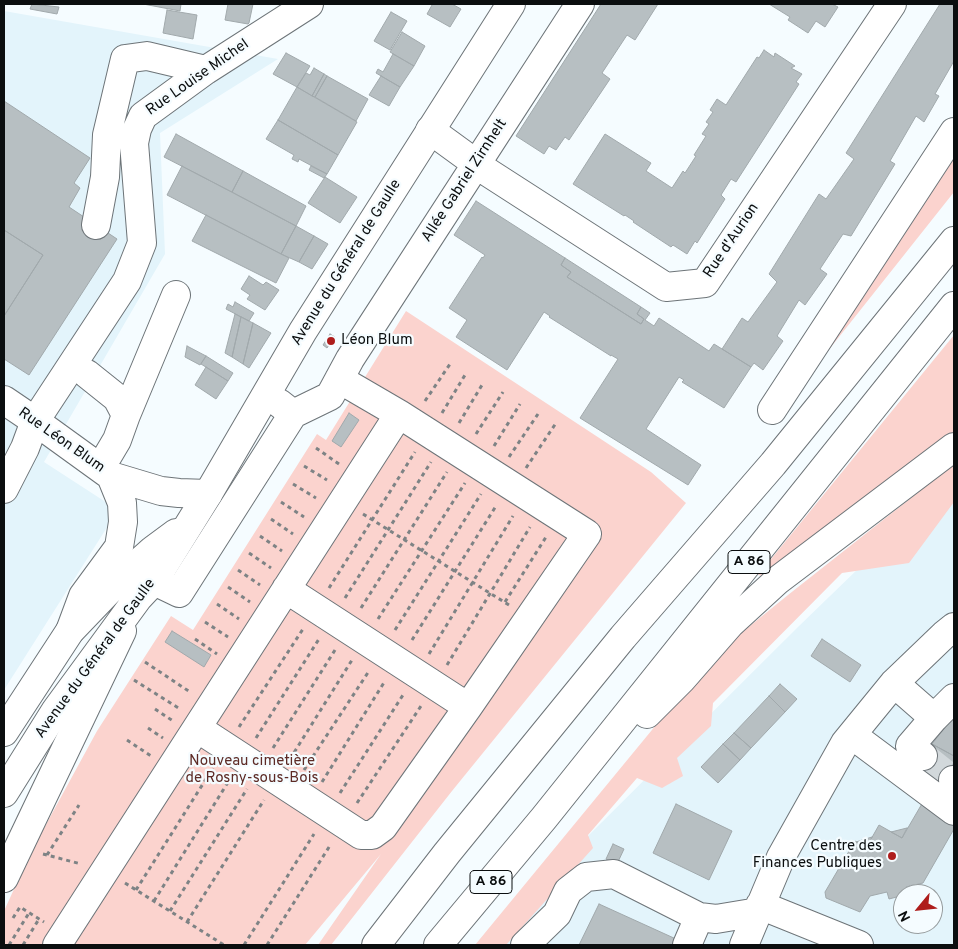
<!DOCTYPE html>
<html>
<head>
<meta charset="utf-8">
<style>
	body { margin:0 }
	#map { position:relative; width:958px; height:949px; overflow:hidden; background:#f5fcff; font-family:Overpass,sans-serif }
	canvas { display:block }
	.frame { position:absolute; inset:0; border:5px solid #0b0e0f; pointer-events:none }
	.north { position:absolute; left:893px; top:884px; width:50px; height:50px; box-sizing:border-box; background:#f5fcff; border:1px solid #979d9f; border-radius:50%; rotate:242deg; font-size:14px; font-weight:700; line-height:20px; text-align:center; color:#0b0e0f }
	.north::after { content:''; display:block; margin:auto; width:18px; height:22px; background:#ae1d1c; clip-path:polygon(50% 0,100% 100%,50% 72%,0 100%) }
</style>
</head>
<body>
<div id="map">
<canvas width="958" height="949"></canvas>
<div class="frame"></div>
<div class="north">N</div>
</div>
<script>
const ctx = document.querySelector('canvas').getContext('2d');
ctx.lineJoin = 'round';
function paint(path, color) { ctx.fillStyle = color; ctx.fill(path, 'evenodd'); }
const poly = rows => new Path2D(rows.map(r => 'M' + r).join(''));
function stroke(path, color, width, dash) { ctx.strokeStyle = color; ctx.lineWidth = width; ctx.lineCap = dash ? 'butt' : 'round'; ctx.setLineDash(dash || []); ctx.stroke(path); }
function write(font, color, halo, rows, align = 'center') {
  ctx.font = font + ' Overpass,sans-serif'; ctx.lineWidth = 4.5; ctx.setLineDash([]); ctx.textBaseline = 'middle'; ctx.strokeStyle = halo; ctx.fillStyle = color; for (const [text, x, y, turn = 0] of rows) {
    ctx.save(); ctx.translate(x, y); ctx.rotate((+turn || 0) * Math.PI / 180); ctx.textAlign = isNaN(turn) ? turn : align; if (halo) ctx.strokeText(text, 0, 0); ctx.fillText(text, 0, 0); ctx.restore();
  }
}
const built = poly([
	[4,11,278,59,160,133,165,254,44,462,118,510,4,690],
	[954,476,954,945,495,945,588,836,799,626],
	[903,894,933,894,933,924,903,924]
]);
const green = poly([
	[954,151,954,192,789,400],
	[406,311,651,472,686,503,452,791,331,945,318,945,381,854,305,945,4,945,4,911,31,852,97,731,171,616,193,630,317,434,326,440],
	[954,335,954,431,946,441,766,576,758,575],
	[954,464,954,502,909,563,842,573,713,703,711,726,677,758,683,776,662,788,637,778,588,835,593,848,506,945,475,945,684,691,740,634,788,595]
]);
const building = poly([
	[32,4,59,7,57,14,30,9,32,4],
	[143,4,181,4,180,11,143,4],
	[228,4,253,4,249,23,248,24,225,20,228,4],
	[431,4,452,4,461,9,450,27,427,14,432,5,431,4],
	[601,4,658,4,635,40,627,35,602,73,610,79,569,140,565,137,556,150,549,146,544,154,516,136,601,4],
	[769,4,832,4,838,7,825,27,816,21,808,33,788,20,790,17,769,4],
	[940,4,951,4,954,6,954,61,935,94,939,96,924,122,916,116,890,161,895,164,851,236,843,234,820,269,827,274,805,305,799,300,777,336,783,341,763,370,754,363,751,367,722,349,742,318,748,322,777,282,769,274,819,194,826,199,854,159,846,153,940,4],
	[167,10,197,15,193,39,163,33,167,10],
	[391,12,407,21,390,50,374,41,391,12],
	[402,32,425,46,414,66,390,52,402,32],
	[764,50,774,57,775,53,795,66,791,68,802,74,796,82,799,84,736,182,731,179,721,195,725,199,697,243,695,241,687,254,673,245,671,247,633,222,634,221,625,215,624,216,573,184,605,134,651,163,646,171,672,188,683,171,685,173,696,156,694,155,706,136,702,134,709,124,706,122,713,112,710,110,717,99,726,105,757,57,759,58,764,50],
	[286,53,310,66,297,87,273,74,286,53],
	[393,54,414,66,400,87,376,73,378,69,383,72,393,54],
	[314,68,324,74,312,96,297,87,306,73,310,75,314,68],
	[324,74,327,76,315,97,312,96,324,74],
	[327,76,368,99,356,121,315,97,327,76],
	[381,76,400,87,389,106,369,95,381,76],
	[297,87,357,122,338,155,278,120,297,87],
	[4,101,90,158,74,183,80,188,69,207,117,239,29,375,4,359,4,316,43,255,4,230,4,101],
	[278,120,338,155,327,174,299,159,298,162,292,159,294,155,266,139,278,120],
	[176,134,243,171,232,192,164,157,176,134],
	[182,166,296,226,281,254,167,195,182,166],
	[311,166,327,174,324,178,309,170,311,166],
	[243,171,306,206,296,226,232,192,243,171],
	[325,177,357,197,340,223,308,203,325,177],
	[476,201,565,258,561,265,571,272,567,277,641,324,644,319,637,314,641,307,650,313,645,320,654,326,659,318,709,351,714,344,751,367,724,408,682,382,684,380,679,377,646,429,701,465,688,485,580,418,618,359,611,355,611,356,549,317,550,316,544,312,507,370,456,337,467,320,449,308,482,257,483,258,485,255,454,235,476,201],
	[206,215,289,258,276,283,192,241,206,215],
	[296,226,314,236,299,262,281,254,296,226],
	[4,230,43,255,4,316,4,230],
	[314,236,328,244,312,269,299,262,314,236],
	[565,258,641,307,637,314,644,319,641,324,567,277,571,272,561,265,565,258],
	[249,276,263,285,266,282,279,290,265,310,247,299,250,295,241,289,249,276],
	[235,302,254,313,249,321,226,309,228,304,233,307,235,302],
	[235,314,241,317,232,357,225,353,235,314],
	[241,317,253,323,243,364,232,357,241,317],
	[253,323,271,333,249,368,243,364,253,323],
	[330,334,335,337,327,348,323,345,330,334],
	[187,346,206,356,200,365,185,357,187,346],
	[206,356,233,373,228,381,201,364,206,356],
	[206,367,228,381,216,399,195,385,206,367],
	[349,413,359,420,341,447,332,441,349,413],
	[172,631,211,655,204,667,165,642,172,631],
	[822,639,861,665,850,682,811,656,822,639],
	[780,684,797,699,785,712,769,696,780,684],
	[769,696,785,712,751,748,734,733,769,696],
	[954,716,954,756,932,744,954,716],
	[734,733,751,748,740,760,723,744,734,733],
	[723,744,740,760,718,783,701,767,723,744],
	[932,744,954,756,954,779,950,784,919,761,932,744],
	[923,802,941,818,954,825,954,829,923,883,906,887,908,894,889,899,887,892,870,896,860,912,826,898,825,892,855,841,866,848,879,825,902,838,923,802],
	[676,804,732,831,709,880,653,853,676,804],
	[907,828,902,838,891,832,907,828],
	[872,837,866,848,856,842,872,837],
	[613,844,624,849,617,864,606,859,613,844],
	[599,904,676,939,673,945,579,945,599,904]
]);
const minorTunnel = poly([
	[923,756,953,780]
]);
const path = poly([
	[425,401,450,364],
	[442,413,465,375],
	[459,423,482,385],
	[476,434,503,392],
	[494,446,520,404],
	[316,448,339,464],
	[509,457,538,414],
	[304,466,327,480],
	[526,468,556,423],
	[293,484,316,498],
	[281,502,304,517],
	[363,514,509,605],
	[271,519,293,534],
	[260,536,282,551],
	[249,553,271,568],
	[238,570,260,585],
	[228,587,250,602],
	[329,588,415,452],
	[345,598,431,462],
	[505,602,546,537],
	[217,604,239,619],
	[361,608,447,472],
	[378,619,465,483],
	[205,622,228,637],
	[395,630,481,494],
	[195,639,217,654],
	[412,640,496,506],
	[429,654,513,516],
	[145,662,190,692],
	[447,665,530,527],
	[134,680,180,709],
	[155,709,173,721],
	[239,727,303,629],
	[148,728,163,738],
	[256,738,319,639],
	[127,740,151,756],
	[273,748,335,650],
	[290,759,352,660],
	[304,770,369,671],
	[322,782,385,681],
	[340,793,403,695],
	[357,803,421,706],
	[43,854,81,864],
	[47,855,79,805],
	[125,883,224,945],
	[136,890,213,768],
	[154,901,230,779],
	[170,911,247,789],
	[13,918,20,907,44,922],
	[187,922,264,800],
	[9,945,29,913],
	[23,945,39,919],
	[244,945,314,834],
	[267,945,331,844]
]);
const minor = poly([
	[125,59,147,56,206,70],
	[430,130,489,173,666,287,705,283,892,4],
	[96,225,105,177,107,135,125,59],
	[87,374,117,398,126,415,117,440,101,467],
	[4,400,35,421,111,476,161,491,179,493,208,494],
	[772,410,954,132],
	[293,414,330,396,350,359,580,4],
	[126,415,176,295],
	[4,489,25,448,35,421,127,281,142,243,134,143,137,129,143,116,206,70,309,4],
	[154,581,179,593,293,414,279,403],
	[286,589,468,707],
	[70,631,83,596,119,547,123,522,122,503,111,476],
	[894,683,934,718],
	[197,728,361,835,372,835,383,827,468,707,587,534,399,414],
	[852,735,954,811],
	[923,756,910,746,934,718,954,698],
	[953,780,954,781],
	[4,878,122,631],
	[760,905,859,945],
	[57,945,399,414,339,379],
	[525,945,557,914,568,891,586,877,614,874,699,917,716,919,758,912],
	[687,945,699,917],
	[744,945,781,857,845,743,894,683,944,635,954,627]
]);
const major = poly([
	[4,732,70,631,116,583,153,550,176,533],
	[4,793,56,710,138,598,154,581,208,494,303,331,511,4]
]);
const highway = poly([
	[647,714,682,679,730,624,778,580,954,447],
	[376,945,447,853,623,637,773,464,954,241],
	[438,945,544,818,954,306]
]);
const markers = [
	[331,341,5,"#ae1d1c"],
	[892,856,5,"#ae1d1c"]
];
const shields = [
	[749,562,42],
	[491,882,42]
];
const shieldNames = [
	["A 86",749,562],
	["A 86",491,882]
];
const streetNames = [
	["Rue Louise Michel",198,78,-35],
	["Allée Gabriel Zirnhelt",465,181,-57],
	["Rue d'Aurion",732,241,-56],
	["Avenue du Général de Gaulle",347,263,-58],
	["Rue Léon Blum",61,441,35],
	["Avenue du Général de Gaulle",96,659,-54]
];
const poiNames = [
	["Léon Blum",341,341],
	["Centre des",882,847,"right"],
	["Finances Publiques",882,864,"right"]
];
const parkNames = [
	["Nouveau cimetière",252,762],
	["de Rosny-sous-Bois",252,779]
];
paint(built, '#e3f4fb');
paint(green, '#fbd3ce');
paint(building, '#b7bfc2');
stroke(building, '#a1a9ac', 1);
stroke(minorTunnel, '#d2d8db', 28, [28, 14]);
stroke(minor, '#6d7478', 30);
stroke(major, '#6d7478', 30);
stroke(highway, '#6d7478', 30);
stroke(path, '#7e8385', 3, [4, 4]);
stroke(minor, '#fff', 28);
stroke(major, '#fff', 28);
stroke(highway, '#fff', 28);
for (const [x, y, r, color] of markers) { const dot = new Path2D(); dot.arc(x, y, r, 0, 2 * Math.PI); ctx.fillStyle = color; ctx.fill(dot); stroke(dot, '#f5fcff', 2); }
for (const [x, y, w] of shields) { const box = new Path2D(); box.roundRect(x - w / 2, y - 11.5, w, 23, 4); ctx.fillStyle = '#f5fcff'; ctx.fill(box); stroke(box, '#0b0e0f', 1); }
write('bold 14px', '#0b0e0f', null, shieldNames);
write('15px', '#0b0e0f', '#f5fcff', streetNames);
write('15px', '#0b0e0f', '#f5fcff', poiNames, 'left');
write('15px', '#5d2a25', '#f5fcff', parkNames);
</script>
</body>
</html>
